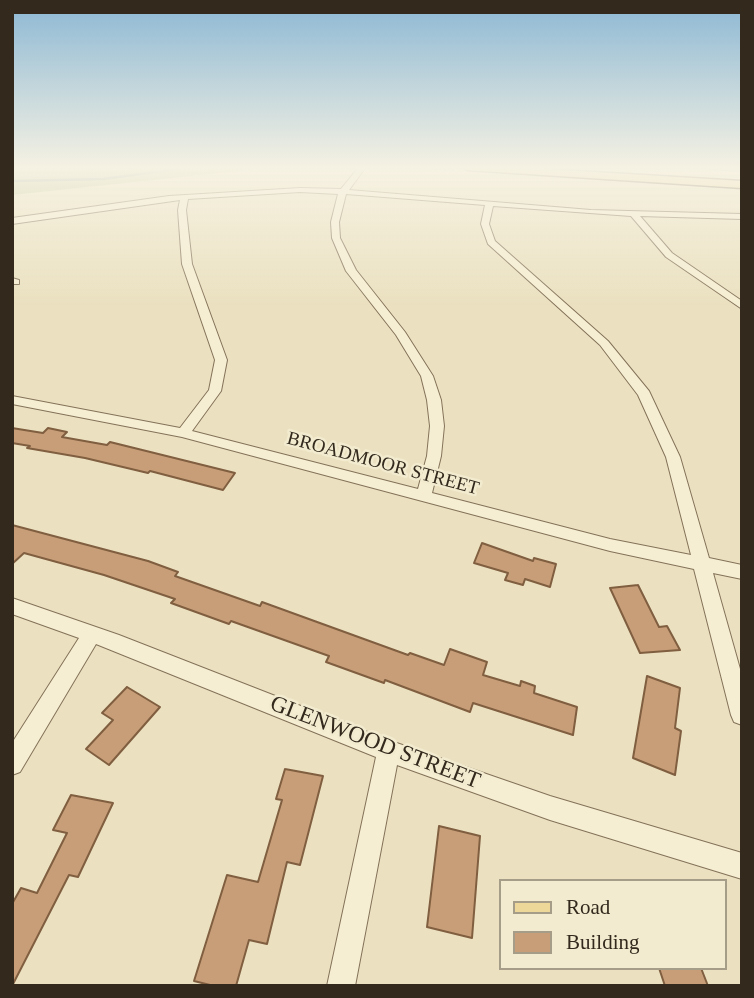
<!DOCTYPE html>
<html>
<head>
<meta charset="utf-8">
<style>
	body { margin:0 }
	#map { position:relative; width:754px; height:998px; overflow:hidden; background:#ebe1c0; font-family:"Times New Roman",serif }
	canvas { display:block }
	.frame { position:absolute; inset:0; border:14px solid #33291d; pointer-events:none }
	.legend { position:absolute; left:499px; top:879px; width:228px; height:91px; box-sizing:border-box; background:#f3ebcf; border:2px solid #a69d88; margin:0; padding:9px 12px; list-style:none; font-size:21px; color:#33291d }
	.legend li { display:flex; align-items:center; gap:14px; height:35px }
	.legend b { width:35px; border:2px solid #a69d88 }
</style>
</head>
<body>
<div id="map">
<canvas width="754" height="998"></canvas>
<div class="frame"></div>
<ul class="legend">
<li><b style="height:9px;background:#edd899"></b>Road</li>
<li><b style="height:19px;background:#c79e78"></b>Building</li>
</ul>
</div>
<script>
const ctx = document.querySelector('canvas').getContext('2d');
ctx.lineJoin = 'round';
function paint(path, color) { ctx.fillStyle = color; ctx.fill(path, 'evenodd'); }
const poly = rows => new Path2D(rows.map(r => 'M' + r).join(''));
function stroke(path, color, width, dash) { ctx.strokeStyle = color; ctx.lineWidth = width; ctx.lineCap = dash ? 'butt' : 'round'; ctx.setLineDash(dash || []); ctx.stroke(path); }
function write(font, color, halo, rows, align = 'center') {
  ctx.font = font + ' "Times New Roman",serif'; ctx.lineWidth = 5; ctx.setLineDash([]); ctx.textBaseline = 'middle'; ctx.strokeStyle = halo; ctx.fillStyle = color; for (const [text, x, y, turn = 0] of rows) {
    ctx.save(); ctx.translate(x, y); ctx.rotate((+turn || 0) * Math.PI / 180); ctx.textAlign = isNaN(turn) ? turn : align; if (halo) ctx.strokeText(text, 0, 0); ctx.fillText(text, 0, 0); ctx.restore();
  }
}
const green = poly([
	[16,167,124,170,148,167,276,167,12,195,12,169]
]);
const stream = poly([
	[12,181,103,179,192,167]
]);
const building = poly([
	[12,428,43,433,48,428,67,432,62,437,107,445,110,442,235,473,223,490,150,471,148,473,85,458,27,448,30,446,12,443,12,428],
	[12,525,148,561,178,572,175,576,260,606,262,602,408,655,410,653,444,665,450,649,487,662,483,675,520,686,521,681,535,686,534,693,577,707,573,735,473,703,470,712,385,680,384,683,326,662,329,656,231,621,229,624,171,603,175,599,104,575,24,553,12,564,12,525],
	[482,543,533,561,534,558,556,564,550,587,525,579,523,585,505,580,508,573,474,563,482,543],
	[638,585,659,627,667,626,680,650,640,653,610,588,638,585],
	[647,676,680,688,675,728,681,731,675,775,633,758,647,676],
	[127,687,160,707,109,765,86,749,113,720,102,713,127,687],
	[285,769,323,776,300,865,287,862,267,944,249,940,236,986,214,986,194,981,227,875,258,882,282,800,276,799,285,769],
	[71,795,113,803,78,877,69,875,12,986,12,904,21,888,37,893,67,833,53,830,71,795],
	[439,826,480,836,472,938,427,927,439,826],
	[659,968,701,968,708,986,665,986,659,968]
]);
const path = poly([
	[407,167,454,170]
]);
const minor = poly([
	[359,167,366,167,349,190,591,210,742,214,742,219,640,216,672,253,742,301,742,309,666,257,631,216,493,206,489,224,495,241,608,341,649,391,680,457,709,558,742,565,742,579,713,573,742,676,742,725,734,722,731,715,694,569,610,551,182,437,12,404,12,396,180,428,209,390,215,360,182,264,178,210,180,200,12,224,12,218,169,196,300,188,341,189,359,167],
	[300,192,338,194,331,222,332,238,346,271,396,335,421,376,427,400,430,426,427,456,418,489,192,431,221,391,227,360,192,264,186,210,188,199,300,192],
	[346,194,485,205,481,224,488,244,600,345,638,395,666,457,691,555,610,539,432,493,441,456,444,426,441,400,433,376,405,332,356,270,340,238,339,222,346,194],
	[707,167,742,167,742,171,711,169,707,167],
	[12,278,19,280,19,284,12,284,12,278],
	[12,598,119,635,388,740,550,796,742,853,742,879,550,820,397,765,355,986,327,986,376,757,96,644,20,772,12,775,12,743,79,638,12,614,12,598]
]);
const primary = poly([
	[462,167,513,167,742,181,742,188,467,170,462,167]
]);
const streetNames = [
	["BROADMOOR STREET",383,464,15]
];
const nearStreetnames = [
	["GLENWOOD STREET",375,743,21]
];
paint(green, '#bfc895');
stroke(stream, '#6b8a84', 2.5);
paint(building, '#c79e78');
stroke(building, '#805e40', 2);
stroke(minor, '#837259', 2);
stroke(primary, '#50402d', 3);
stroke(path, '#837259', 2, [2.5, 2]);
paint(minor, '#f6eed2');
paint(primary, '#edd899');
const sky = ctx.createLinearGradient(0, 0, 0, 306);
sky.addColorStop(0, '#8cb8d4');
sky.addColorStop(0.55, '#f6f2e3');
sky.addColorStop(1, '#f6f2e300');
ctx.fillStyle = sky;
ctx.fillRect(0, 0, 754, 306);
write('19px', '#33291d', '#f3ebcf', streetNames);
write('23px', '#33291d', '#f3ebcf', nearStreetnames);
</script>
</body>
</html>
